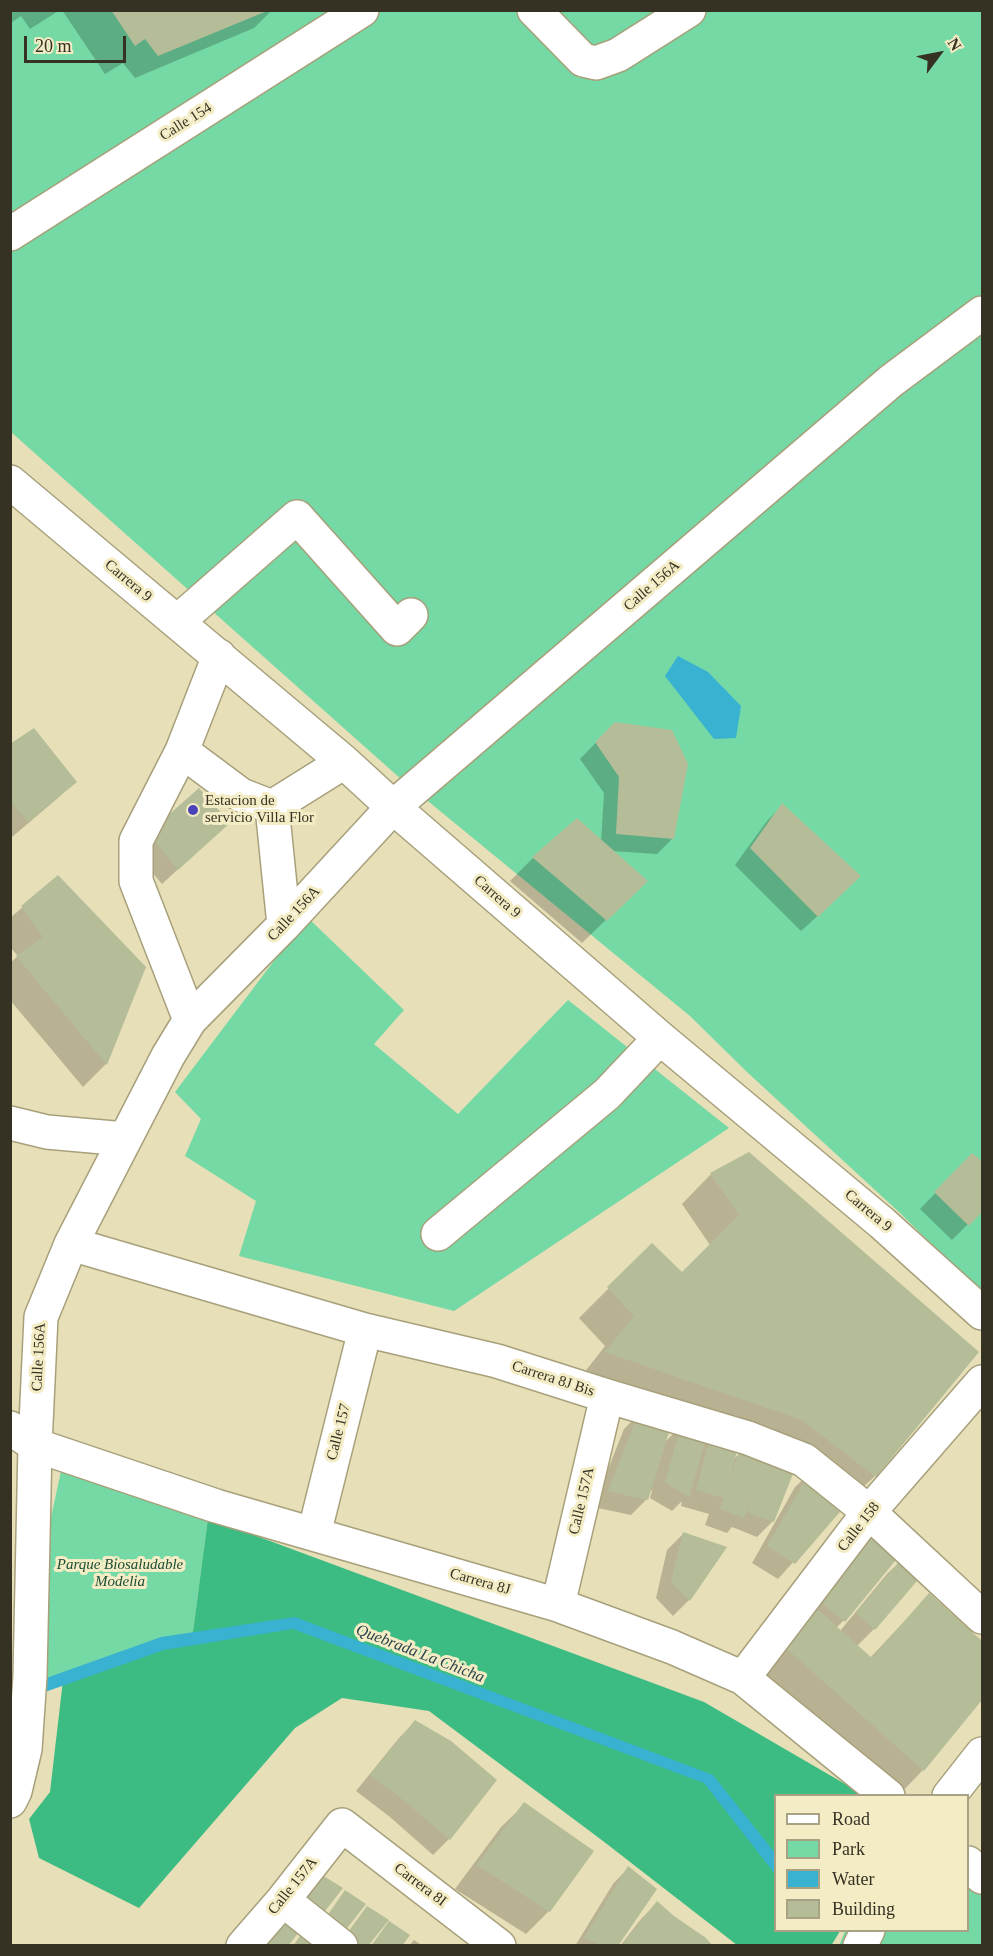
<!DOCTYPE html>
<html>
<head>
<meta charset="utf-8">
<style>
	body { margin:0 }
	#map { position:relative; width:993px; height:1956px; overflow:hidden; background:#e6dfb8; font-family:"Times New Roman",serif }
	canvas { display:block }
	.frame { position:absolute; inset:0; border:12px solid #353223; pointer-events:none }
	.legend { position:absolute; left:774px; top:1794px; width:195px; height:138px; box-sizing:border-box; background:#f3ecc5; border:2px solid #a7a284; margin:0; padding:8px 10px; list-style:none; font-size:18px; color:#353223 }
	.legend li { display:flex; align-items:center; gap:12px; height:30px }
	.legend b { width:30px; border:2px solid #a7a284 }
	.north { position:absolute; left:909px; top:24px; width:60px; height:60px; -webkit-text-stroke:4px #f3ecc5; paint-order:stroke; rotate:58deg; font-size:16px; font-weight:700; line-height:24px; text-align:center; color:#353223 }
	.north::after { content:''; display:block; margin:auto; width:21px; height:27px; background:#353223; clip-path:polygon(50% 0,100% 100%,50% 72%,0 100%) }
	.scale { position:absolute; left:24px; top:36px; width:102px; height:27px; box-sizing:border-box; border:3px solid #353223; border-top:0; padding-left:8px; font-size:18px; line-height:21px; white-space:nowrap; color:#353223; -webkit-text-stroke:4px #f3ecc5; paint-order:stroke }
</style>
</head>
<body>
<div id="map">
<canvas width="993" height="1956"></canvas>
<div class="frame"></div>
<ul class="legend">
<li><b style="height:8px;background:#fff"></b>Road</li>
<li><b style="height:16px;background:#74d9a4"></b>Park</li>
<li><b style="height:16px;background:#39b2d2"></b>Water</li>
<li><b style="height:16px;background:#b4bd98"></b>Building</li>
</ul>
<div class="north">N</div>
<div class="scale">20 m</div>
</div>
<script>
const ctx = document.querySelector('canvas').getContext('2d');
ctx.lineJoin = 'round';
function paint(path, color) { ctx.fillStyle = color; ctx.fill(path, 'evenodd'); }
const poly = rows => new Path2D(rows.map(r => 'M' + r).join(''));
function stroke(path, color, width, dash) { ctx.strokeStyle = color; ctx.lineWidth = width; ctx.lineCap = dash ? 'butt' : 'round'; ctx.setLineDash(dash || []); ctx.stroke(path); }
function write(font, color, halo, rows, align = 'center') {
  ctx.font = font + ' "Times New Roman",serif'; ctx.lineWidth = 6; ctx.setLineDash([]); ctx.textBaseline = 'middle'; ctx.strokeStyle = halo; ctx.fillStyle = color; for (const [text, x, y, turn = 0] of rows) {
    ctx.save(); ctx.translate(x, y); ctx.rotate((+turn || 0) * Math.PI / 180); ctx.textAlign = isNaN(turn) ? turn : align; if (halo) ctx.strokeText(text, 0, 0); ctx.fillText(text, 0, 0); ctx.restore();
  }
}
const green = poly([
	[11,11,982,11,982,1294,900,1213,747,1072,690,1016,401,779,11,432],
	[307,917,404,1010,374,1044,458,1114,568,1000,729,1128,454,1311,239,1256,256,1201,185,1156,201,1119,175,1092],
	[61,1471,208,1518,192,1639,13,1695],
	[968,1875,982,1889,982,1945,839,1946,845,1931,968,1930]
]);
const forest = poly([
	[208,1518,704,1702,864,1795,776,1796,776,1930,840,1931,831,1946,737,1945,603,1841,429,1711,342,1698,295,1728,139,1908,39,1858,29,1819,50,1792,63,1680,192,1639]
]);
const water = poly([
	[678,656,708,672,741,706,736,738,714,739,665,676],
	[295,1617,713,1775,775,1853,775,1874,704,1783,293,1629,164,1650,11,1704,10,1691,161,1637]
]);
const shadow = poly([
	[10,10,60,10,30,29,21,16,12,22],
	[62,10,272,10,254,28,135,78,123,63,105,74],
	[615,723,673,838,657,854,612,851,646,881,582,943,510,881,533,858,577,820,601,842,604,793,580,759],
	[10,746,75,782,59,797,12,837],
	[783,805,844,892,801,931,735,865,767,821],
	[149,834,212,838,162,884,133,850],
	[58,877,144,968,106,1064,83,1087,10,1000,10,963,18,956,10,947,10,918],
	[972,1155,982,1163,982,1210,952,1240,920,1209],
	[711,1174,977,1353,875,1476,844,1505,778,1579,752,1563,795,1487,807,1476,795,1466,773,1521,757,1537,732,1527,727,1533,705,1525,709,1514,681,1506,682,1501,672,1511,650,1498,652,1491,650,1490,647,1499,631,1515,593,1507,624,1429,640,1413,664,1443,682,1425,577,1382,605,1346,579,1318,652,1245,682,1274,710,1245,682,1204],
	[739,1438,741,1452,734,1459],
	[683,1534,689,1600,673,1616,656,1598,667,1550],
	[855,1540,843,1621,836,1628,840,1631,887,1574,903,1559,874,1629,857,1646,870,1658,929,1595,982,1643,982,1698,923,1770,898,1796,748,1670],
	[415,1722,495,1780,449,1839,433,1855,390,1817,356,1791,399,1738],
	[525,1804,549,1911,526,1934,455,1889,501,1827],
	[628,1868,617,1946,575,1946,613,1884],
	[657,1903,711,1946,620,1946,641,1919],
	[414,1940,423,1946,409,1946]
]);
const building = poly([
	[111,10,249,11,267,11,158,56,145,39,135,46],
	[615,722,672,730,688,764,674,839,616,834,619,777,595,742],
	[34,728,77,782,28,822,10,801,10,744],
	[199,788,230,823,178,870,148,833],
	[782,803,861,876,818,917,750,848],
	[577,818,648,881,607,921,532,857],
	[58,875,146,967,107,1065,16,956,43,937,21,906],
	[749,1152,979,1352,876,1477,802,1420,605,1352,634,1316,607,1287,652,1243,682,1272,739,1215,710,1173],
	[972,1153,982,1161,982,1212,969,1226,934,1192],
	[639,1412,673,1419,648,1500,608,1491],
	[682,1423,708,1431,689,1497,665,1482],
	[712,1430,741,1438,726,1489,740,1450,798,1461,774,1522,747,1512,757,1482,744,1518,720,1509,724,1498,696,1490],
	[811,1470,851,1499,795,1564,767,1546],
	[871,1522,904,1550,845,1622,811,1594],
	[683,1532,727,1547,690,1601,671,1582],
	[903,1557,923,1574,875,1630,856,1613],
	[929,1593,982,1641,982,1700,924,1771,776,1639,809,1602,872,1658],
	[415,1720,451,1741,497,1780,450,1840,406,1802,370,1775],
	[524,1802,594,1851,550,1912,477,1865],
	[628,1866,657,1889,618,1946,603,1946,584,1938],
	[322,1875,343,1888,318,1920,298,1908],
	[345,1890,366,1904,341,1936,322,1923],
	[657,1901,674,1916,706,1938,713,1946,621,1946],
	[367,1906,389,1920,368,1946,354,1946,343,1939],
	[282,1914,303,1927,288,1946,258,1946],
	[389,1921,410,1935,402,1946,371,1946],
	[305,1929,324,1946,293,1946]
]);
const minor = poly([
	[534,10,583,60,596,63,618,55,689,10],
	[10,234,362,10],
	[10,482,344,762,393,807,660,1038,882,1223,982,1313],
	[177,622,297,517,397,629,411,615],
	[182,751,241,795,272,807,344,762],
	[272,807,284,925],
	[190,1020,136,881,136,841,182,751,219,656],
	[10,1123,47,1132,125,1139],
	[438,1234,607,1094,660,1038],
	[71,1244,365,1330,497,1361,607,1396,748,1438,804,1460,869,1512,982,1617],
	[10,1428,35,1445,216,1506,558,1605,672,1647,743,1678,888,1796],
	[314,1534,365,1330],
	[558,1605,607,1396],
	[743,1678,869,1512,982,1382],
	[949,1796,982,1754],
	[10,1801,15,1791,25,1749,30,1676,35,1445,41,1317,71,1244,168,1056,190,1020,284,925,393,807,891,381,982,313],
	[968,1863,982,1877],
	[283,1900,341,1946],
	[243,1946,283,1900,342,1825,499,1946],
	[860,1946,868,1930]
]);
const markers = [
	[193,810,6,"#4942b8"]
];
const streetNames = [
	["Calle 154",186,122,-32],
	["Carrera 9",128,581,40],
	["Calle 156A",652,586,-41],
	["Carrera 9",497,897,41],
	["Calle 156A",294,914,-47],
	["Carrera 9",868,1211,40],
	["Calle 156A",39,1357,-87],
	["Carrera 8J Bis",553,1379,18],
	["Calle 157",339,1432,-76],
	["Calle 157A",582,1501,-77],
	["Calle 158",859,1527,-52],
	["Carrera 8J",480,1582,16],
	["Carrera 8I",420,1885,37],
	["Calle 157A",293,1886,-51]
];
const poiNames = [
	["Estacion de",205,801],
	["servicio Villa Flor",205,818]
];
const parkNames = [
	["Parque Biosaludable",120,1565],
	["Modelia",120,1582]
];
const waterNames = [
	["Quebrada La Chicha",420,1654,21]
];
paint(green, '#74d9a4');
paint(forest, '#3cbc82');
paint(water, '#39b2d2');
paint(shadow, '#0003');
paint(building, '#b4bd98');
stroke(minor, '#a7a07b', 36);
stroke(minor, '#fff', 33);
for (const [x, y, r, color] of markers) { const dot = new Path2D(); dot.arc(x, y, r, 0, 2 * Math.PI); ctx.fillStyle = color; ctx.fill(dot); stroke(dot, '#f3ecc5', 2); }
write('15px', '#353223', '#f3ecc5', streetNames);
write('15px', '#353223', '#f3ecc5', poiNames, 'left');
write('italic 15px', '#1a4d34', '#f3ecc5', parkNames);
write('italic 16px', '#2a444c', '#f3ecc5', waterNames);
</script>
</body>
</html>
